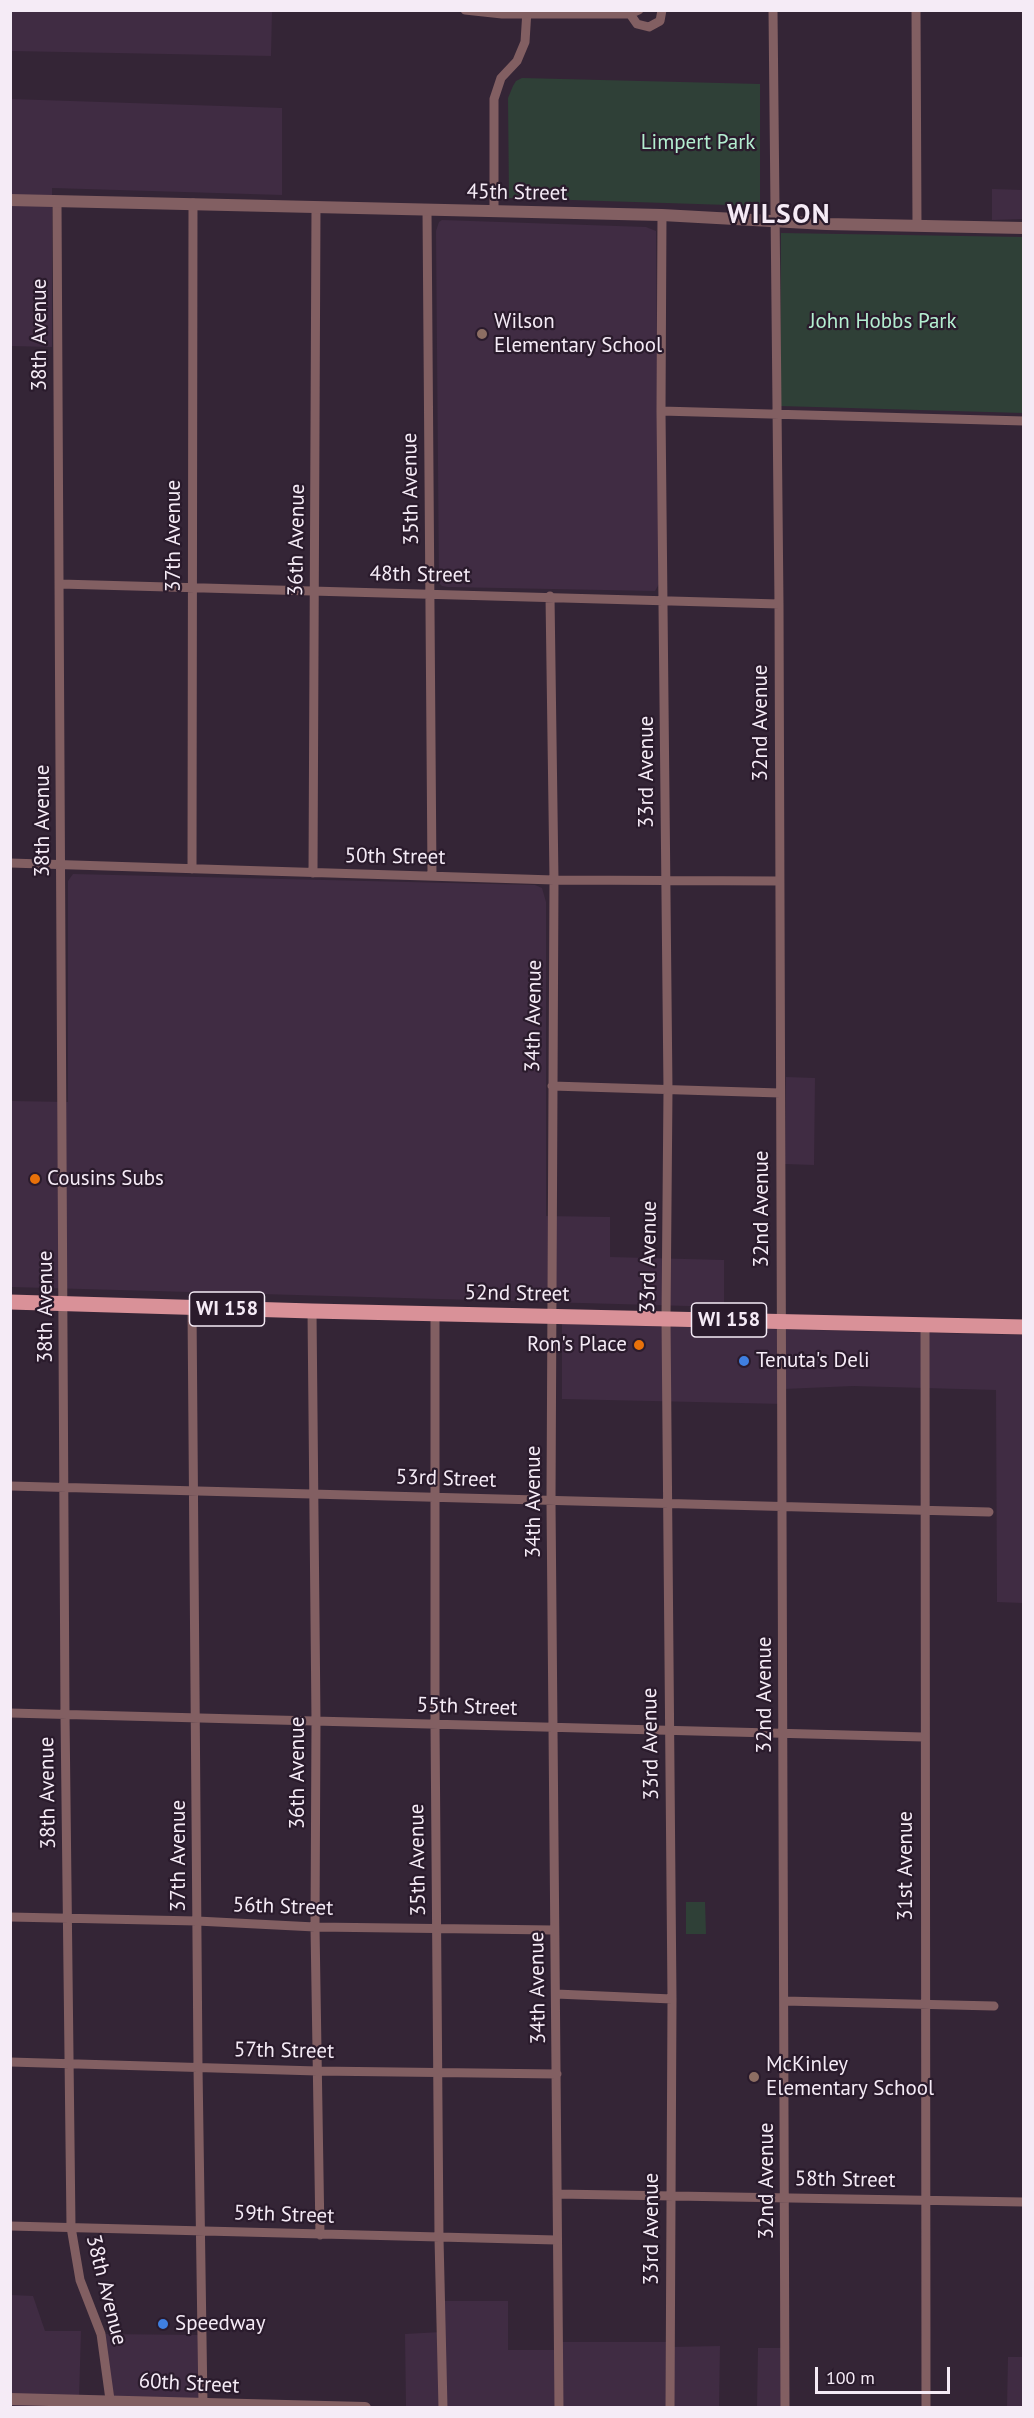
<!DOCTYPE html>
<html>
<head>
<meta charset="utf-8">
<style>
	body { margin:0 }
	#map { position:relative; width:1034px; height:2418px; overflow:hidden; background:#342536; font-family:"PT Sans",sans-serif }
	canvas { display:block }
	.frame { position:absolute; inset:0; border:12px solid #f5ebf6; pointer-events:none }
	.scale { position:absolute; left:815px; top:2367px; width:135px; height:27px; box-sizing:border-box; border:3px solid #f5ebf6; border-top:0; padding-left:8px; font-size:18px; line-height:21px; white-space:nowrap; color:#f5ebf6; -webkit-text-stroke:4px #2a1b2c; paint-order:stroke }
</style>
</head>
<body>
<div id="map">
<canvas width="1034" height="2418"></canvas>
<div class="frame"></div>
<div class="scale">100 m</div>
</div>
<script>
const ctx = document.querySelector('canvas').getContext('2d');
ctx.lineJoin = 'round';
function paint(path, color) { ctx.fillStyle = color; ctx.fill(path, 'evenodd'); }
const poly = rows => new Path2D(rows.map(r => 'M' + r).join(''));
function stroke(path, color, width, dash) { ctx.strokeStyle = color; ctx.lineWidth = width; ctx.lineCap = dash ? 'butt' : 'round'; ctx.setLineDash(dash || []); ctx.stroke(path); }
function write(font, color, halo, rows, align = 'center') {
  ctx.font = font + ' "PT Sans",sans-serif'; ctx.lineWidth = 4.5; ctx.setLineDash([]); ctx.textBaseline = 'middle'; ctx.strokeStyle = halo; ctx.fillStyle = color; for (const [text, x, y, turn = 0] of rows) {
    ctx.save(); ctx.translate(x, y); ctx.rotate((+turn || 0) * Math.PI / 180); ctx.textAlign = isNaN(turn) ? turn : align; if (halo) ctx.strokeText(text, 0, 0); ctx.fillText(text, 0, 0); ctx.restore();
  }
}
const built = poly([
	[11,10,272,11,271,56,11,51],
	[11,99,282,108,282,195,52,188,52,347,11,346],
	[992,189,1023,190,1023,219,992,220],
	[442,220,646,227,656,231,659,584,655,591,448,587,442,586,439,583,436,231,439,222],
	[73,874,535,885,542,888,546,902,546,1216,610,1217,610,1257,724,1260,724,1307,11,1287,11,1101,68,1102,68,881],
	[786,1077,815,1078,814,1165,785,1164],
	[562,1324,1023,1335,1023,1603,997,1602,996,1390,853,1386,784,1389,784,1404,562,1399],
	[11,2295,33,2296,45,2331,81,2331,79,2399,110,2400,101,2334,202,2335,203,2405,70,2408,71,2400,47,2399,47,2407,11,2408],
	[440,2301,508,2301,508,2350,557,2350,558,2342,670,2342,671,2347,720,2346,719,2407,406,2407,405,2334,441,2332],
	[758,2348,785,2348,785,2407,757,2408],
	[1008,2357,1023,2357,1023,2407,1007,2407]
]);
const green = poly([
	[522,78,760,84,760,206,509,198,508,98,513,86,516,81],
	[781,233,1023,237,1023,413,780,406],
	[686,1902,705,1902,706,1934,686,1934]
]);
const minor = poly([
	[465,10,502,14,630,14,639,10],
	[773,10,779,604,785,2408],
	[916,10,917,226],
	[630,14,637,24,649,27,660,21,662,10],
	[57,201,65,1715,71,2227,80,2280,101,2334,111,2407],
	[427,210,432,875],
	[494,212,494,99,501,78,517,61,525,42,527,10],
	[662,215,661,411,668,1090,666,1318,672,1999,670,2408],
	[661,411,1024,421],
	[60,584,779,604],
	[550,596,554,880,551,1502,559,2408],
	[10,863,554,880,779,881],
	[192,869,193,203],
	[313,873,316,207],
	[552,1086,780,1093],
	[192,1307,198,2067,203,2405],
	[312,1311,316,1721,315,1927,320,2235],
	[435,1313,435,1723,439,2238,443,2408],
	[925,1324,926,2408],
	[10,1486,989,1512],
	[10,1713,923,1737],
	[10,1917,197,1921,315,1927,554,1930],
	[556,1994,672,1999],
	[784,2001,994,2006],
	[10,2062,317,2071,557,2074],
	[557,2194,1024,2202],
	[10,2226,556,2240]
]);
const tertiary = poly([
	[10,200,662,215,826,224,1024,228],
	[10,2399,365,2408]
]);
const primary = poly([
	[10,1302,312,1311,1024,1327]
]);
const markers = [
	[482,334,6,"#8d6e63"],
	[35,1179,6,"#e8710a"],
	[639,1345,6,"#e8710a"],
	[744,1361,6,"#3f7fe0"],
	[754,2077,6,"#8d6e63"],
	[163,2324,6,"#3f7fe0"]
];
const shields = [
	[227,1309,75],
	[729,1320,75]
];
const shieldNames = [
	["WI 158",227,1309],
	["WI 158",729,1320]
];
const parkNames = [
	["Limpert Park",698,143],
	["John Hobbs Park",883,322]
];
const streetNames = [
	["45th Street",517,193,1],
	["38th Avenue",40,335,-90],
	["35th Avenue",411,489,-91],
	["37th Avenue",174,536,-90],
	["36th Avenue",297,540,-89],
	["48th Street",420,575,1],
	["32nd Avenue",761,723,-90],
	["33rd Avenue",647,772,-90],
	["38th Avenue",43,821,-90],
	["50th Street",395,857,1],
	["34th Avenue",534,1016,-89],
	["32nd Avenue",762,1209,-90],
	["33rd Avenue",649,1257,-89],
	["52nd Street",517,1294,1],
	["38th Avenue",46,1307,-90],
	["53rd Street",446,1479,2],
	["34th Avenue",534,1502,-90],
	["32nd Avenue",765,1695,-90],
	["55th Street",467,1707,2],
	["33rd Avenue",651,1744,-91],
	["36th Avenue",298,1773,-90],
	["38th Avenue",48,1793,-91],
	["37th Avenue",179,1856,-90],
	["35th Avenue",418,1860,-91],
	["31st Avenue",906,1866,-90],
	["56th Street",283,1907,2],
	["34th Avenue",538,1988,-91],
	["57th Street",284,2051,1],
	["58th Street",845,2180,1],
	["32nd Avenue",767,2181,-90],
	["59th Street",284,2215,2],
	["33rd Avenue",652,2229,-90],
	["38th Avenue",106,2290,76],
	["60th Street",189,2384,3]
];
const poiNames = [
	["Wilson",494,322],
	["Elementary School",494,346],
	["Cousins Subs",47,1179],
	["Ron's Place",627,1345,"right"],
	["Tenuta's Deli",756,1361],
	["McKinley",766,2065],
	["Elementary School",766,2089],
	["Speedway",175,2324]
];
const districtNames = [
	["WILSON",779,215]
];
paint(built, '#402c43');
paint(green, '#2f4037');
stroke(minor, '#825f62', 9);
stroke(tertiary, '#825f62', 12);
stroke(primary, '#d99198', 15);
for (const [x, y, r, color] of markers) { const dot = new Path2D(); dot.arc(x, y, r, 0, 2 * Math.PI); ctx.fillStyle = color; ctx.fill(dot); stroke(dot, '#2a1b2c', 2); }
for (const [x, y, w] of shields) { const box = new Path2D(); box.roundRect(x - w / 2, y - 17, w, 34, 4.5); ctx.fillStyle = '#2a1b2c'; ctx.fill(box); stroke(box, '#f5ebf6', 1.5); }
write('bold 20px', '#f5ebf6', null, shieldNames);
write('21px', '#b3eed0', '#2a1b2c', parkNames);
write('21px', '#f5ebf6', '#2a1b2c', streetNames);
write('21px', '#f5ebf6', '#2a1b2c', poiNames, 'left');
ctx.letterSpacing = '1.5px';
write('bold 27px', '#f5ebf6', '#2a1b2c', districtNames);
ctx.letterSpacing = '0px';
</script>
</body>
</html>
